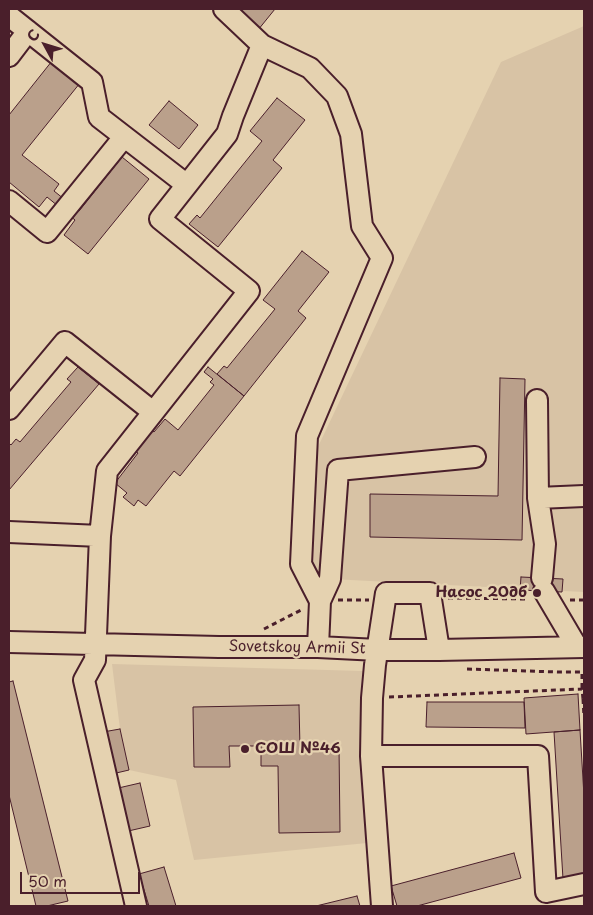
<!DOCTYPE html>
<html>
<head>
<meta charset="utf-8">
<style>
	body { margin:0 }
	#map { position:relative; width:593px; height:915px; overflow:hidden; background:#e5d2b0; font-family:"Playpen Sans",sans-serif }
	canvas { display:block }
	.frame { position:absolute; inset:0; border:10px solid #4a1f2b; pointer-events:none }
	.north { position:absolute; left:20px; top:20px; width:50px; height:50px; -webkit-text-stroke:4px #e5d2b0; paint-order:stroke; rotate:309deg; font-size:14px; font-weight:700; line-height:20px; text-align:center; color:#4a1f2b }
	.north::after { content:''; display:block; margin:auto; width:18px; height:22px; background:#4a1f2b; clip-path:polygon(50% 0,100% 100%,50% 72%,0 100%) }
	.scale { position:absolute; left:20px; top:872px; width:120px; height:22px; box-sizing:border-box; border:2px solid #4a1f2b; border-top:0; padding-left:6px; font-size:15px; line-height:18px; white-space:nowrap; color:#4a1f2b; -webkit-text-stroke:4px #e5d2b0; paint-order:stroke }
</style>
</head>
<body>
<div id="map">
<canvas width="593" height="915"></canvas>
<div class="frame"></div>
<div class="north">С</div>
<div class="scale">50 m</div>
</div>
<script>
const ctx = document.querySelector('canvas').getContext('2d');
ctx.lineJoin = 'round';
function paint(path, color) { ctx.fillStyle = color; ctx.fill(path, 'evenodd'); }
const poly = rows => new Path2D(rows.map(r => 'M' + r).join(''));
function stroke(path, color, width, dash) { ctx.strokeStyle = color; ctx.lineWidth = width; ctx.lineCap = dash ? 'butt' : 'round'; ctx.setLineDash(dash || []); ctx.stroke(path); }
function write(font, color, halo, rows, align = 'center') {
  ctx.font = font + ' "Playpen Sans",sans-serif'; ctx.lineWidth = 4.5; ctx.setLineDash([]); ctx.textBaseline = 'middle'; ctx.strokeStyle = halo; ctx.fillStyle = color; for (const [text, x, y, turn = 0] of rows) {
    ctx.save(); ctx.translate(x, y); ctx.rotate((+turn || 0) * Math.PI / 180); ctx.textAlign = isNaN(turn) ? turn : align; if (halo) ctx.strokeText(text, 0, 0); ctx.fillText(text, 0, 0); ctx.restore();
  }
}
const built = poly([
	[584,26,584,592,312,578,315,453,501,62],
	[112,664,363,671,367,843,194,860,176,780,129,770,120,729]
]);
const building = poly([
	[233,9,275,9,258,30,233,9],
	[52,61,80,83,22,155,59,184,54,191,79,211,122,157,149,179,88,254,64,235,75,220,47,197,39,207,9,182,9,115,52,61],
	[277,98,305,120,273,160,282,168,218,247,189,224,197,215,200,218,262,141,250,131,277,98],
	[169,101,198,125,179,149,149,125,169,101],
	[302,251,329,272,298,311,306,318,244,396,217,374,224,366,227,368,275,309,263,300,302,251],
	[78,367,99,384,9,490,9,443,11,445,16,439,20,442,71,382,67,379,78,367],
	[208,367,244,396,180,476,174,471,146,506,138,500,134,506,123,497,127,493,115,483,138,453,132,449,149,428,154,432,165,419,178,430,214,385,210,382,213,379,204,372,208,367],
	[500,378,525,379,522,540,370,537,370,494,498,496,500,378],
	[521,577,563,579,562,592,520,590,521,577],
	[13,681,68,901,47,906,36,906,9,795,9,682,13,681],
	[578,694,580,730,526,734,524,698,578,694],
	[427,702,524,702,525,728,426,727,427,702],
	[299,705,300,748,339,747,340,832,279,833,278,766,261,766,261,746,229,746,230,767,194,767,193,707,299,705],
	[120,729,129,770,112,774,103,732,120,729],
	[580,730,584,796,584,878,563,879,554,732,580,730],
	[140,783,150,826,124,832,114,789,140,783],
	[514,853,521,878,417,906,397,906,391,886,514,853],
	[164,867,176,906,149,906,139,874,164,867],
	[357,896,360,906,316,906,357,896]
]);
const path = poly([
	[448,598,529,599],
	[338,600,369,600],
	[570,600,584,600],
	[264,629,303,609],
	[467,669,557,672,582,672,582,689],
	[389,697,582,689,583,699,584,699],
	[583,699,584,717]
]);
const minor = poly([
	[9,16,92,82,99,117,187,185],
	[262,45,310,68,337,96,351,134,362,226,382,258,307,436,301,564,320,601],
	[9,56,28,31],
	[9,201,47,232,124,137],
	[537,400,538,498,545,544,542,578],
	[9,409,65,342,153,412],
	[538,498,584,496],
	[9,532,100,536],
	[544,591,577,647],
	[9,642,219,647,318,647,378,650,439,650,584,647],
	[318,647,320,601,330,579,338,470,475,457],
	[439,650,430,593,386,593,375,665,372,698,371,756,538,756,546,892,584,884],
	[371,756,382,906],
	[136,906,84,680,95,660,100,536,107,471,249,291,160,219,227,134,233,116,262,45,224,9]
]);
const markers = [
	[537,593,5,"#4a1f2b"],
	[245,749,5,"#4a1f2b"]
];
const poiNames = [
	["Насос 20дб",527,593],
	["СОШ №46",255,749,"left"]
];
const streetNames = [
	["Sovetskoy Armii St",297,648,1]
];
paint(built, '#d8c3a5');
paint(building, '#baa08b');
stroke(building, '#4a1f2b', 1);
stroke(minor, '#4a1f2b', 24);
stroke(path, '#4a1f2b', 3, [5, 4]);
stroke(minor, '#e5d2b0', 20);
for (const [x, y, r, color] of markers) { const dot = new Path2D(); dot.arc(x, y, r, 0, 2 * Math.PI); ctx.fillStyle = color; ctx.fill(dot); stroke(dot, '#e5d2b0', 2); }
write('bold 15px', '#4a1f2b', '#e5d2b0', poiNames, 'right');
write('15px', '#4a1f2b', '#e5d2b0', streetNames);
</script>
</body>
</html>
